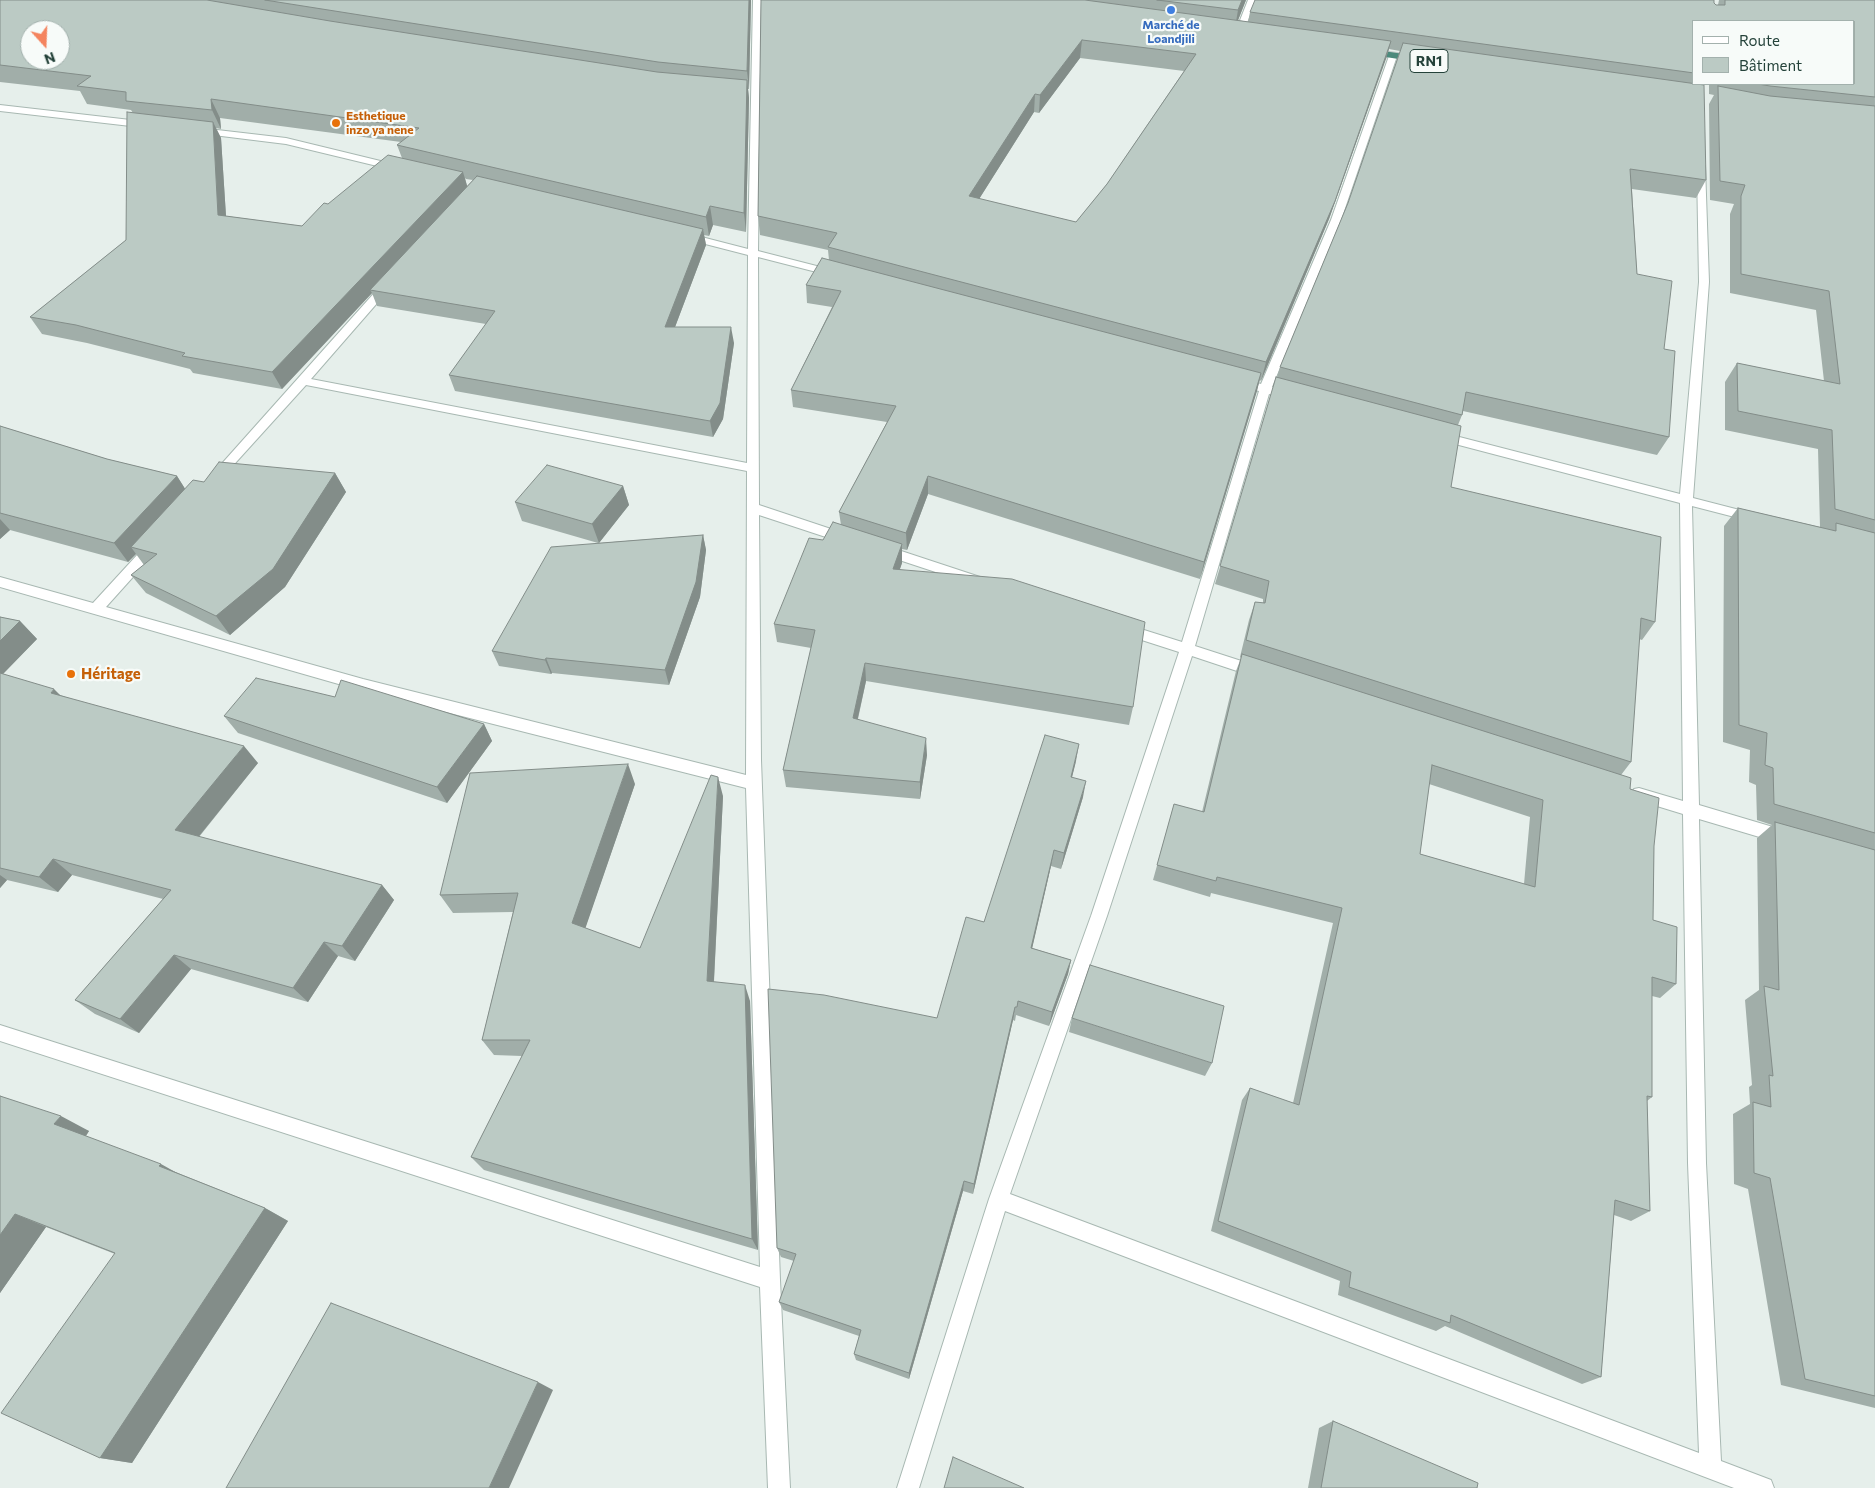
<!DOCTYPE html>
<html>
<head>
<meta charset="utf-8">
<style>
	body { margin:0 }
	#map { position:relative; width:1875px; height:1488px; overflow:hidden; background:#e6efeb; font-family:Commissioner,sans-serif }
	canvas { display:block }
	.legend { position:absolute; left:1692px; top:20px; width:162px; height:65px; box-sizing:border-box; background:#f7fbf9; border:1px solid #a3b1ad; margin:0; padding:6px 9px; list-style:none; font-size:15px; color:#24423a }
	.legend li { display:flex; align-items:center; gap:10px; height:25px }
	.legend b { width:25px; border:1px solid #a3b1ad }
	.north { position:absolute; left:20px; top:20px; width:50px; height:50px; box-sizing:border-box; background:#f7fbf9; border:1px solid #a3b1ad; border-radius:50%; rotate:160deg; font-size:14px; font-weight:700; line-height:20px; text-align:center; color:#24423a }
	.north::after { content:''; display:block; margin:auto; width:18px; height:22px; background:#f4845f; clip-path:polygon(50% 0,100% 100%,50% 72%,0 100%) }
</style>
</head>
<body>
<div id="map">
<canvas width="1875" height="1488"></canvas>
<ul class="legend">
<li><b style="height:6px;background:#fff"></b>Route</li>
<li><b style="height:14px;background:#bbcac4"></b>Bâtiment</li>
</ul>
<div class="north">N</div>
</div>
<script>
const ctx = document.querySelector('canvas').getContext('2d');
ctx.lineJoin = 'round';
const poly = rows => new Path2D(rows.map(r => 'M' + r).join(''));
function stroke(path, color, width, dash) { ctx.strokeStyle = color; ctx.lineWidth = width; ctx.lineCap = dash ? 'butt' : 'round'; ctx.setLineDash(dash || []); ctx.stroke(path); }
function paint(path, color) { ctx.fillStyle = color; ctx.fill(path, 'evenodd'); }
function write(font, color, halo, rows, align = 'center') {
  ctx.font = font + ' Commissioner,sans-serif'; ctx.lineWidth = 4.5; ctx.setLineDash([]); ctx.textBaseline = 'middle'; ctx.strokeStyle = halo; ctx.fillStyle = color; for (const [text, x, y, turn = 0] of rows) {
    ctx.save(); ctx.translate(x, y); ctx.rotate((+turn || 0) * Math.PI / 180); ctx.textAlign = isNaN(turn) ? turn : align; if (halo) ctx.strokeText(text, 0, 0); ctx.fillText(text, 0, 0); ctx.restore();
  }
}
const minor = poly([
	[753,0,761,0,758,251,840,272,841,274,836,277,758,257,759,505,852,536,854,539,852,542,847,544,759,515,761,760,780,1280,790,1488,768,1488,760,1287,0,1041,0,1025,760,1267,746,788,363,691,0,587,0,577,93,603,149,542,154,540,159,542,161,545,159,548,106,607,363,679,746,775,747,471,306,385,219,481,211,481,209,478,384,282,388,281,393,284,392,286,311,379,747,463,748,255,682,238,681,236,686,233,748,249,753,0],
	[1248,0,1256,0,1243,33,1236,35,1235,33,1248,0],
	[1393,53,1397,56,1341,220,1272,387,1296,393,1298,396,1292,400,1269,394,1195,646,1263,668,1265,672,1263,676,1258,678,1192,656,1107,916,1010,1194,1699,1453,1688,1163,1683,814,1634,799,1631,794,1634,789,1639,788,1683,801,1680,503,1436,439,1434,436,1440,432,1680,494,1699,282,1697,168,1702,165,1705,166,1709,282,1693,498,1759,515,1760,518,1759,521,1754,522,1692,506,1699,805,1783,830,1789,832,1791,837,1789,842,1783,844,1699,819,1706,1163,1721,1461,1771,1480,1774,1488,1734,1488,1005,1211,919,1488,897,1488,989,1199,1091,916,1179,652,1120,633,1118,629,1120,625,1125,624,1182,642,1259,391,1236,385,1234,382,1240,378,1261,384,1331,220,1389,56,1393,53],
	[0,105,148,122,153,125,148,128,0,111,0,105],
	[200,128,286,138,401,166,403,168,398,171,286,144,197,133,195,131,200,128],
	[883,545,980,577,982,580,980,583,975,585,878,553,876,550,878,547,883,545]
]);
const trunk = poly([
	[1369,49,1418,56,1422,59,1418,62,1366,54,1365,52,1369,49]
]);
const wall = poly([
	[0,0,751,0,749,89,748,89,749,98,746,232,713,225,709,236,704,235,706,245,675,327,734,343,723,419,713,437,455,391,449,375,486,324,377,306,372,293,282,389,193,373,190,369,87,343,42,334,30,317,126,240,133,113,131,110,87,104,80,91,0,82],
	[220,118,401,142,397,145,402,158,328,204,302,226,226,216,221,138,216,128,221,129],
	[465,178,466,179,473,180,467,186],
	[761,0,1246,0,1238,20,1248,22,1250,12,1714,3,1716,5,1718,5,1719,0,1875,0,1875,1408,1781,1385,1748,1189,1734,1184,1733,1114,1750,1104,1749,1087,1752,1085,1745,1000,1759,990,1757,838,1772,825,1757,820,1756,785,1749,782,1750,750,1723,742,1724,526,1738,508,1820,527,1818,449,1725,430,1725,382,1737,363,1824,381,1816,310,1730,293,1730,214,1734,204,1710,200,1709,104,1714,95,1709,94,1709,84,1854,84,1694,21,1694,84,1706,180,1696,198,1632,189,1637,274,1664,349,1669,437,1657,455,1463,411,1462,415,1458,425,1451,487,1655,622,1642,640,1639,639,1631,762,1621,775,1630,789,1654,846,1653,920,1676,984,1660,998,1652,996,1652,1097,1647,1101,1650,1211,1631,1221,1614,1215,1601,1377,1582,1384,1445,1326,1436,1331,1338,1295,1340,1281,1211,1231,1242,1100,1250,1088,1293,1103,1333,923,1211,893,1210,897,1153,880,1174,804,1202,812,1236,671,1241,658,1240,657,1249,620,1255,602,1263,603,1263,599,1215,584,1280,367,1348,203,1400,51,1389,49,1329,219,1261,381,1260,380,1200,579,928,494,907,550,902,549,902,563,900,569,1133,707,1129,725,866,681,858,719,927,755,920,799,786,787,783,770,811,648,777,642,774,624,823,540,841,525,839,512,887,422,793,407,791,390,832,307,807,303,806,285,829,260,828,250,760,235,758,216],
	[1080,58,1184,71,1107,184,1076,222,979,199,1034,112,1039,113],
	[1429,784,1530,817,1524,884,1420,854],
	[0,426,107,459,177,476,185,489,204,482,335,473,346,492,285,587,230,635,146,593,131,575,144,565,136,554,128,562,10,530,0,539],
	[623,486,629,505,599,543,703,535,706,550,700,597,669,685,552,673,551,674,499,666,492,651,598,543,522,521,515,502],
	[0,617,20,621,37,639,3,674,60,695,258,763,199,837,382,885,394,900,355,961,338,956,308,1002,191,969,139,1033,95,1014,75,1000,163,899,72,875,58,892,7,880,0,888],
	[335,697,484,724,492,741,447,803,238,733,224,716],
	[1076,761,1072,777,1083,797,1061,869,1051,866,1032,948,1071,960,1068,974,1049,1026,1016,1015,1015,1021,1013,1020,973,1194,963,1191,909,1379,856,1360,854,1354,859,1336,783,1310,779,1302,794,1261,781,1257,777,1248,937,1018,984,922],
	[635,784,585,928,640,948,723,796,714,982,750,1001,758,1250,484,1170,471,1157,522,1056,494,1055,482,1040,513,912,453,913,440,895],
	[1072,1018,1212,1063,1205,1076,1069,1032],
	[0,1096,89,1131,86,1136,265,1208,288,1221,132,1463,100,1458,115,1254,46,1227,0,1293],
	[1333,1421,1477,1488,1308,1488,1319,1428]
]);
const shadedWall = poly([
	[749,0,751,0,749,89,747,71],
	[1242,0,1246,0,1235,28,1238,10],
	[1082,40,1080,58,1039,113,1040,95],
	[1391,41,1386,59,1329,219,1261,381,1266,362],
	[747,80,749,98,746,232,744,213],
	[1035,94,1034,112,969,215,969,196],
	[211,99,220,118,221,129,212,110],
	[213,122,221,138,227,232,218,215],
	[463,172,468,189,370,290,372,293,282,389,272,372],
	[710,206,713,225,709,236,706,217],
	[703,229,706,245,669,343,665,327],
	[731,327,734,343,723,419,713,437,710,421],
	[1261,373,1257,391,1200,579,1204,562],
	[335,473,346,492,285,587,230,635,216,616],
	[177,476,189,495,131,547,136,554,128,562,114,543],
	[928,476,928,494,907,550,906,533],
	[623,486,629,505,599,543,592,524],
	[0,519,10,530,0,539],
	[703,535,706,550,700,597,669,685,665,670],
	[902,544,902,563,893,588,893,569],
	[20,621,37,639,0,677,0,641],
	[546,658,552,673,551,674,545,660],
	[865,663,866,681,854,735,853,718],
	[54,689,72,707,51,693],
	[484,724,492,741,447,803,437,787],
	[926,738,927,755,920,799,920,782],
	[1079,744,1076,761,1068,793,1071,777],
	[244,746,258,763,191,846,175,830],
	[628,764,635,784,581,941,572,923],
	[718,777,723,796,713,998,707,981],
	[1086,781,1083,797,1061,869,1064,853],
	[1054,850,1051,866,1029,962,1031,948],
	[53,859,72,875,58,892,39,877],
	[0,875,7,880,0,888],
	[382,885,394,900,355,961,342,946],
	[324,942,338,956,308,1002,293,988],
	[174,955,191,969,139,1033,120,1019],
	[1071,960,1068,974,1049,1026,1052,1012],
	[745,985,750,1001,758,1250,752,1239],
	[1015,1007,1013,1020,973,1194,974,1184],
	[61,1116,89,1131,83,1140,54,1124],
	[161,1164,186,1178,159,1166],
	[964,1181,963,1191,909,1379,909,1373],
	[265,1208,288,1221,132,1463,100,1458],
	[15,1214,46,1227,0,1293,0,1235],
	[538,1382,553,1390,509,1488,489,1488]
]);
const building = poly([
	[0,0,207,0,330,21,657,72,747,80,744,213,710,206,706,217,397,145,419,128,211,99,212,110,126,101,126,92,77,86,91,76,0,65,0,0],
	[30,30,60,30,60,60,30,60,30,30],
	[265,0,749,0,747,71,658,62,265,0],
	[761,0,1085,0,1391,41,1335,201,1266,362,828,247,837,233,758,216,761,0],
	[1082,40,1196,54,1107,184,1076,222,969,196,1035,94,1040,95,1082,40],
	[1157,0,1242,0,1238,10,1157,0],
	[1255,0,1714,0,1714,3,1716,5,1725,5,1725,0,1875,0,1875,97,1770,86,1758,84,1854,84,1854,21,1694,21,1694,73,1250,12,1255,0],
	[1403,43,1704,85,1706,180,1630,169,1637,274,1672,281,1664,349,1675,351,1669,437,1466,392,1462,415,1280,367,1348,203,1403,43],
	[1718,86,1770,96,1875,106,1875,520,1835,509,1832,430,1738,411,1737,363,1840,384,1829,291,1741,274,1741,196,1745,185,1720,181,1718,86],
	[127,112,213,122,218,215,302,226,324,203,328,204,388,155,463,172,272,372,182,356,185,353,76,325,30,317,126,240,127,112],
	[477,176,703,229,665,327,731,327,720,403,710,421,449,375,495,311,370,290,477,176],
	[822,258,1261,373,1204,562,928,476,906,533,839,512,896,406,791,390,841,291,806,285,822,258],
	[1276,377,1461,426,1451,487,1661,537,1655,622,1641,618,1631,762,1246,640,1255,602,1265,603,1269,581,1220,566,1276,377],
	[0,426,107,459,177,476,114,543,0,513,0,426],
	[219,462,335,473,273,569,216,616,131,575,157,554,131,547,193,480,204,482,219,462],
	[547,465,623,486,592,524,515,502,547,465],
	[1738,508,1836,531,1836,523,1875,533,1875,833,1774,804,1773,768,1765,765,1767,733,1739,725,1738,508],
	[833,522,902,544,893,569,1012,579,1145,622,1133,707,865,663,853,718,926,738,920,782,783,770,815,630,774,624,809,538,823,540,833,522],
	[703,535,696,582,665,670,546,658,545,660,492,651,551,547,703,535],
	[0,617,20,621,0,641,0,617],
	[1242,654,1631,778,1630,789,1659,798,1654,846,1653,920,1677,927,1676,984,1652,977,1652,1097,1647,1096,1650,1211,1615,1200,1601,1377,1451,1315,1450,1323,1349,1287,1351,1272,1218,1221,1250,1088,1299,1105,1342,908,1217,877,1216,881,1157,865,1174,804,1204,812,1242,654],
	[1432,765,1543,800,1535,887,1420,854,1432,765],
	[0,673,54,689,51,693,244,746,175,830,382,885,342,946,324,942,293,988,174,955,120,1019,75,1000,171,890,53,859,39,877,0,868,0,673],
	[256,678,335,697,341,680,484,724,437,787,224,716,256,678],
	[1045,735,1079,744,1071,777,1086,781,1064,853,1054,850,1031,948,1071,960,1052,1012,1018,1001,1017,1007,1015,1007,974,1184,964,1181,909,1373,854,1354,861,1330,779,1302,796,1254,777,1248,768,989,824,995,937,1018,966,917,984,922,1045,735],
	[628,764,572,923,640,948,711,775,718,777,707,981,745,985,752,1239,471,1157,530,1040,482,1040,518,893,440,895,470,773,628,764],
	[1775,822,1875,850,1875,1396,1805,1379,1770,1178,1754,1173,1753,1102,1771,1107,1769,1075,1773,1076,1764,986,1779,990,1775,822],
	[1090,965,1224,1006,1212,1063,1072,1018,1090,965],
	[0,1096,61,1116,54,1124,161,1164,159,1166,265,1208,100,1458,1,1413,115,1253,15,1214,0,1235,0,1096],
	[331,1303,538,1382,489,1488,226,1488,331,1303],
	[1333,1421,1478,1483,1477,1488,1321,1488,1333,1421],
	[953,1457,1024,1488,944,1488,953,1457]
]);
const markers = [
	[1171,10,5,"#3f7fe0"],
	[336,123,5,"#e8710a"],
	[71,674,5,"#e8710a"]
];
const farShopnames = [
	["Marché de",1171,25],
	["Loandjili",1171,39]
];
const farFoodnames = [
	["Esthetique",346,116],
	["inzo ya nene",346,130]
];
const shields = [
	[1429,61,38]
];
const shieldNames = [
	["RN1",1429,61]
];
const foodNames = [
	["Héritage",81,674]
];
stroke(minor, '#a8b8b2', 2);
stroke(trunk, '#c2cac8', 2);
paint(minor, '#fff');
paint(trunk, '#4c8a7c');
paint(wall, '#a1aea9');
paint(shadedWall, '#838d89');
paint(building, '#bbcac4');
stroke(building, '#838d89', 1);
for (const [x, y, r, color] of markers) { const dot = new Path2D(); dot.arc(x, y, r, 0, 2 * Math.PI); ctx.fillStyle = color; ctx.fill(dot); stroke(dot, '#f7fbf9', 2); }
write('bold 12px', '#366cbe', '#f7fbf9', farShopnames);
write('bold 12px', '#c56008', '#f7fbf9', farFoodnames, 'left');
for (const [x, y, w] of shields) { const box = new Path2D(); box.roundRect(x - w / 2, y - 11.5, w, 23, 4); ctx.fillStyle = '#f7fbf9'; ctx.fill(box); stroke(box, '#24423a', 1); }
write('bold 14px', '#24423a', null, shieldNames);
write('bold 15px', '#c56008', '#f7fbf9', foodNames, 'left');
</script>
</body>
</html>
